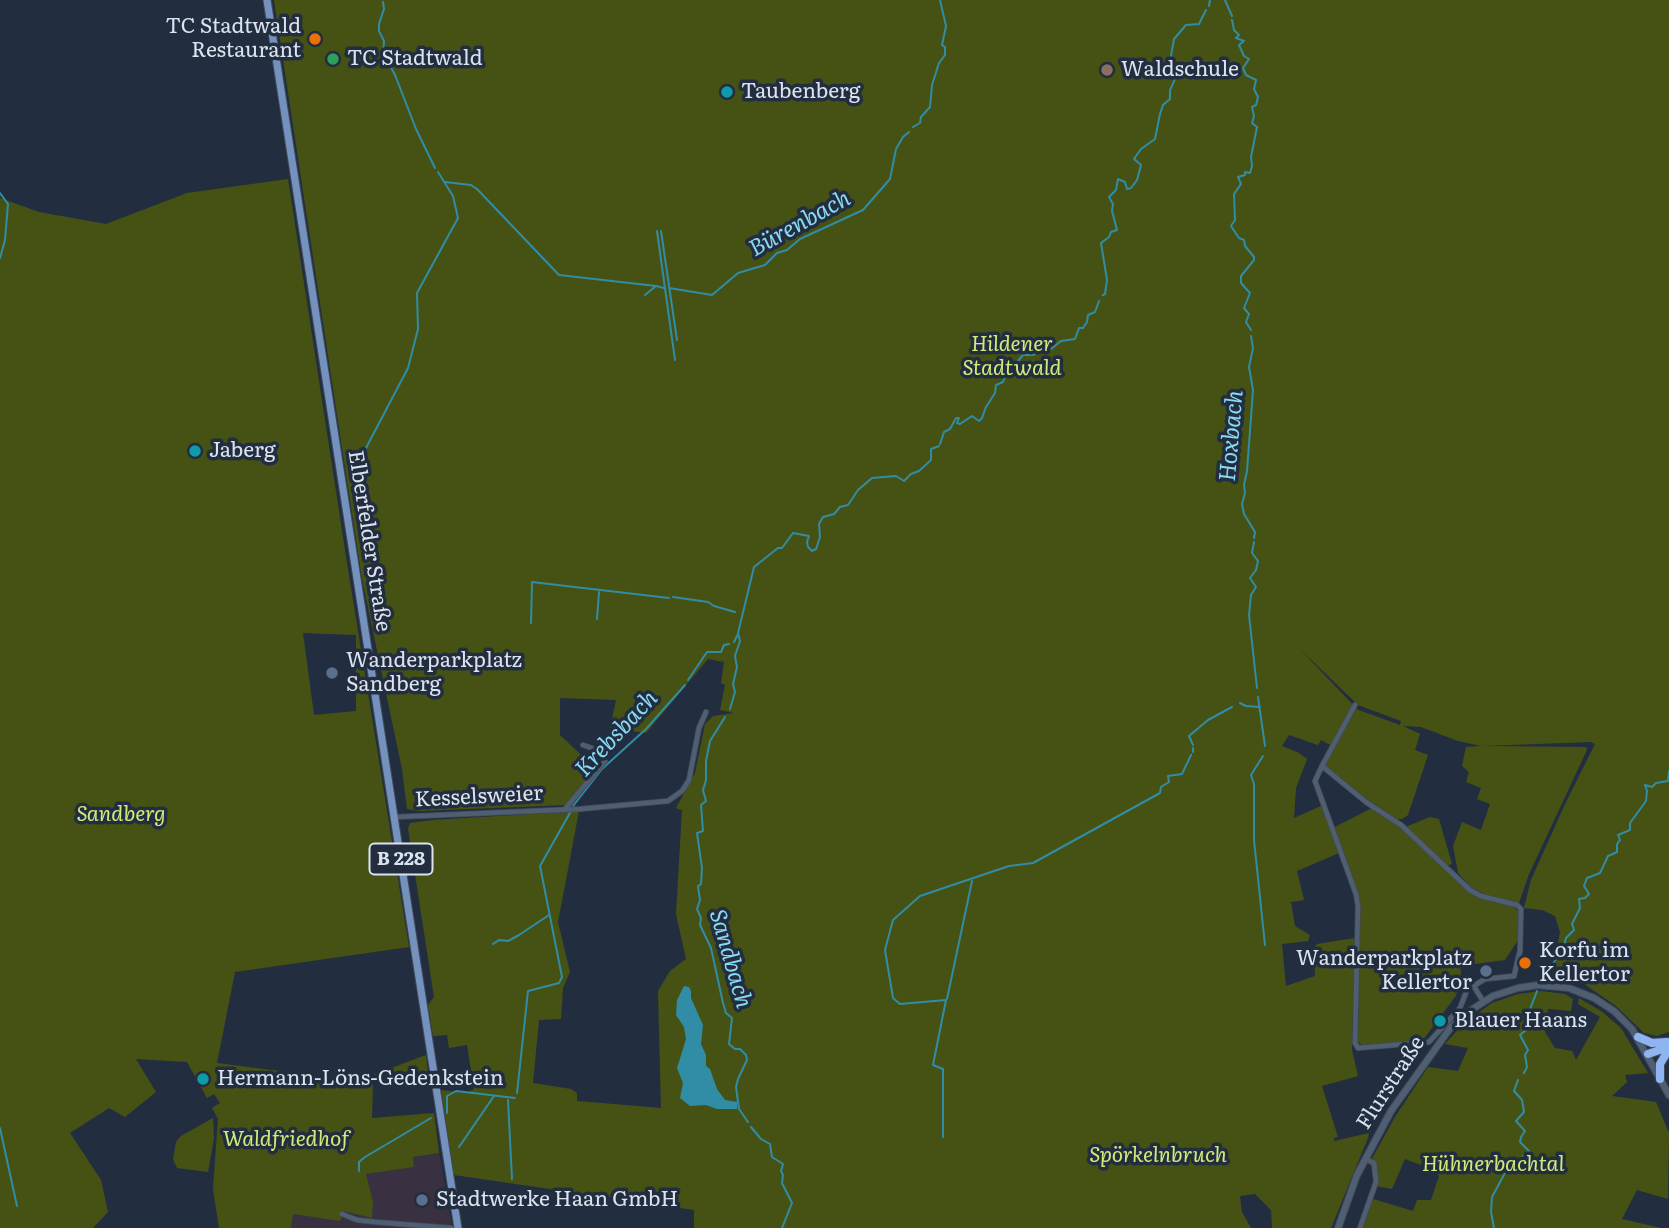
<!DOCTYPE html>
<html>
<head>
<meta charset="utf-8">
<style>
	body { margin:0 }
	canvas { display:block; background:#222e40 }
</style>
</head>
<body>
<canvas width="1669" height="1228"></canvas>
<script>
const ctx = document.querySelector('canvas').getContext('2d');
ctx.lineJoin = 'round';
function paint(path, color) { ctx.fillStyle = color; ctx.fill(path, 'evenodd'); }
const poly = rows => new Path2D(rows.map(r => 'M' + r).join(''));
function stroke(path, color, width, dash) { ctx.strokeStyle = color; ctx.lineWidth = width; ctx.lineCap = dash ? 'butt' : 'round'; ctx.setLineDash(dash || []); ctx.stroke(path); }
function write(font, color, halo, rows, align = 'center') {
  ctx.font = font + ' Literata,serif'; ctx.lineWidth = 7; ctx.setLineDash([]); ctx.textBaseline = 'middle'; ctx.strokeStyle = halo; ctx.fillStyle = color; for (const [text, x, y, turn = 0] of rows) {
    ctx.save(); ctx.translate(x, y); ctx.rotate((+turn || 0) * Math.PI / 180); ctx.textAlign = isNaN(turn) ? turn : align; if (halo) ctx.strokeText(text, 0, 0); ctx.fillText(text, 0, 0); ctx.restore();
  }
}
const industrial = poly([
	[439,1153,452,1228,291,1228,292,1214,340,1220,343,1211,373,1201,366,1174,414,1167,413,1157]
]);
const green = poly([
	[274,0,1669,0,1669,1032,1657,1036,1644,1033,1616,1006,1580,981,1552,975,1560,932,1555,916,1542,910,1524,908,1531,880,1565,804,1595,744,1591,742,1482,746,1586,747,1587,750,1529,874,1519,903,1494,899,1471,887,1458,873,1453,846,1462,822,1481,830,1490,804,1477,799,1481,788,1466,782,1469,772,1462,766,1466,747,1481,746,1458,741,1421,727,1403,726,1420,734,1415,750,1428,755,1408,815,1402,819,1397,819,1367,799,1324,765,1356,709,1400,725,1401,721,1358,705,1299,648,1355,707,1332,746,1321,740,1318,745,1289,735,1282,746,1299,753,1307,759,1296,788,1294,818,1321,806,1339,853,1297,871,1304,900,1291,902,1295,926,1310,935,1308,941,1282,944,1286,986,1315,976,1314,948,1317,944,1355,938,1352,1050,1358,1076,1322,1086,1338,1137,1334,1138,1334,1141,1369,1133,1368,1138,1331,1228,1272,1228,1271,1210,1255,1194,1240,1196,1242,1212,1251,1228,694,1228,694,1210,454,1175,441,1090,466,1093,474,1089,467,1045,449,1048,447,1035,433,1036,428,1005,434,997,408,829,410,823,433,820,579,811,558,922,570,972,563,988,561,1019,539,1020,533,1083,571,1089,577,1093,577,1101,661,1108,658,991,670,971,686,959,676,914,682,810,676,808,695,773,705,724,713,716,734,713,720,710,725,685,721,683,724,662,708,659,646,733,610,728,616,700,560,698,560,735,595,768,566,805,420,811,407,809,402,769,362,579],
	[288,179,347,563,409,947,235,972,217,1063,373,1083,372,1118,434,1113,439,1153,413,1157,414,1167,366,1174,373,1201,372,1218,344,1211,340,1221,293,1214,291,1228,219,1228,213,1189,218,1119,212,1108,220,1103,214,1094,207,1098,187,1062,136,1059,156,1092,125,1117,109,1108,70,1133,101,1180,108,1212,93,1228,0,1228,0,198,39,212,106,224,187,193],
	[303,633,356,635,356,711,314,715],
	[1372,808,1403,828,1430,817,1439,819,1452,864,1444,867,1480,898,1513,906,1519,912,1518,940,1505,960,1460,966,1462,983,1455,997,1423,1040,1362,1045,1358,1042,1360,912,1333,828],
	[1541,991,1565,994,1573,999,1571,1011,1548,1009,1545,1032,1555,1048,1572,1051,1576,1060,1600,1017,1578,1004,1579,998,1601,1011,1621,1028,1648,1073,1625,1075,1627,1082,1612,1096,1656,1102,1669,1133,1668,1199,1637,1190,1622,1219,1661,1228,1363,1228,1373,1199,1413,1211,1417,1200,1431,1200,1439,1176,1432,1169,1405,1159,1392,1189,1376,1186,1376,1169,1369,1164,1395,1117,1428,1067,1458,1071,1468,1048,1445,1044,1464,1023,1492,1003,1518,994],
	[426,1055,429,1083,373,1075],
	[213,1118,214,1138,208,1172,177,1168,173,1159,176,1142,181,1136]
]);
const water = poly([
	[684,986,689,987,691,991,691,998,703,1025,701,1044,706,1055,706,1066,710,1069,717,1089,725,1100,737,1102,737,1109,717,1109,706,1105,690,1106,680,1098,683,1083,677,1068,686,1039,684,1027,676,1015,677,1000]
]);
const stream = poly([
	[1225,0,1232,16],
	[383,2,384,9,379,24,379,31,384,41,383,53,395,75,416,129,435,168],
	[1209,6,1210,0],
	[1232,20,1234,30,1239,35,1236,38,1244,41,1239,45,1244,56,1249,59,1243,68,1246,75,1256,80,1254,89,1258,97,1256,105,1252,107,1254,116,1252,123,1257,127,1251,157,1252,166,1250,173,1245,172,1245,175,1238,177,1241,184,1234,194,1235,220,1231,226,1239,238,1244,240,1245,246,1254,257,1254,260,1241,276,1241,283,1250,293,1244,308,1249,314,1246,322,1251,330],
	[913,127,920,123,921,117,930,107,932,85,939,63,945,55,945,47,942,45,946,26,940,0],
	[445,182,471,185,477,189,559,275,656,286],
	[0,193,8,204,5,240,0,258],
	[657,231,675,360],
	[661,231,677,340],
	[669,288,712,295,738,273,765,265,777,253,787,250,800,239,863,210,890,179,896,149,903,137,909,132],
	[645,295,656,286,664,288],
	[1103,295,1105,294,1107,280,1101,243,1109,237,1111,232,1117,230,1112,211,1113,204,1109,197,1116,190,1118,179,1125,182,1127,189,1131,188,1137,180,1141,165,1134,159,1141,149,1155,139,1160,114,1163,105,1170,99,1170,90,1177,75,1176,71,1169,67,1174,39,1186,25,1199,24,1206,10],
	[1251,336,1253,348,1249,367,1253,390,1247,471,1244,485,1245,493,1242,504,1244,514,1255,532,1254,538],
	[940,444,944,432,950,429,956,418,959,418,957,423,960,424,972,416,979,421,982,418,986,407,995,393,996,385,1003,382,1006,373,1012,374,1018,371,1016,363,1023,355,1033,355,1039,351,1051,349,1061,341,1075,339,1079,328,1083,328,1087,322,1088,315,1095,312,1099,301],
	[1254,542,1252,553,1258,561,1256,570,1250,578,1256,587,1251,595,1249,615,1257,688],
	[372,556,375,543,368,506,355,469,408,368,418,329,417,293,458,218,453,196,438,172],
	[673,597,708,602,714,606,735,612],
	[597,619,599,592],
	[531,623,532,582,669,598],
	[734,642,738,634],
	[688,680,707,652,721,652,724,645,729,644],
	[1258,697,1265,746],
	[1240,703,1246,706,1260,707],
	[730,709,735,692,733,684,737,667,735,656,740,641,738,633,754,567,778,548,782,548,793,533,809,536,807,542,808,547,812,551,816,549,820,537,819,524,823,517,834,514,840,507,848,505,858,490,872,478,896,476,904,481,911,474,919,471,931,460,931,449,939,446],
	[725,717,710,741,706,761,706,780,703,790,706,801,701,805,703,831,697,833,702,868,701,884,698,886,700,900,697,909,701,918,700,925,711,948,723,1003,726,1013,732,1018,729,1044,735,1049,740,1049,746,1055,747,1060,738,1079,736,1087,739,1109,748,1122],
	[1193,745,1189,736,1208,720,1232,707],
	[1193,748,1193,752],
	[1263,756,1251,775,1254,784,1254,840,1265,945],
	[573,806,602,769,646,729,685,685],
	[493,944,499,940,508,941,519,935,549,915],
	[1547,972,1563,949,1566,938,1574,930,1572,924,1580,908,1579,899,1585,898,1589,894,1584,886,1587,878,1600,873,1608,856,1617,852,1617,844,1620,840,1618,835,1630,830,1630,823,1646,801,1647,791,1645,785,1652,787,1656,783,1668,781,1669,771],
	[947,999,972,881],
	[1524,1073,1527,1067,1525,1055,1528,1050,1520,1035,1526,1030,1526,1020,1537,991],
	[517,1093,528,991,559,983,562,977,540,866,571,811],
	[508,1100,512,1179],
	[447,1113,447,1096,456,1091,515,1098],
	[751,1127,761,1139,770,1144,772,1157,783,1164,781,1171,783,1175,782,1183,792,1203,782,1228],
	[0,1128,17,1206],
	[943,1137,943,1069,933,1065,946,1000,900,1004,893,998,885,950,893,920,920,896,1009,866,1033,863,1160,793,1161,787,1169,782,1168,776,1182,774,1191,755],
	[459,1147,494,1096],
	[359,1171,359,1162,365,1157,431,1118],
	[1494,1228,1491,1212,1492,1197,1506,1171,1513,1170,1522,1157,1529,1151,1520,1142,1521,1137,1525,1131,1516,1121,1524,1112,1522,1100,1514,1091,1518,1080]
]);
const street = poly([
	[1322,766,1366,802,1401,825,1470,890,1481,896,1517,905,1521,909,1520,951,1514,976,1485,979,1467,990,1460,1008,1429,1042,1358,1048,1355,1043,1358,906,1356,894,1315,781,1322,766,1355,705],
	[565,809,605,761,603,752,583,745],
	[395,817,580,809,668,801,682,791,689,780,699,728,706,712],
	[1473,985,1483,1001],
	[342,1214,357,1220,375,1222,451,1228],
	[1360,1228,1376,1182,1374,1163,1366,1159]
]);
const secondary = poly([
	[1338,1228,1357,1175,1391,1111,1451,1027,1468,1012,1493,996,1518,988,1538,985,1569,988,1594,998,1614,1011,1632,1029,1669,1095]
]);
const primary = poly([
	[267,0,458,1228]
]);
const highway = poly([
	[1638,1037,1652,1043,1667,1042],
	[1648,1054,1668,1047],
	[1660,1079,1660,1064,1669,1049]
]);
const markers = [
	[315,39,7,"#e8710a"],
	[333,59,7,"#2e9e5b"],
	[1107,70,7,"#8d6e63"],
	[727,92,7,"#0f9aa8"],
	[195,451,7,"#0f9aa8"],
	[332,673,7,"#5c6f8a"],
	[1525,963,7,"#e8710a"],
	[1486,971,7,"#5c6f8a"],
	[1440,1021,7,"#0f9aa8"],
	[203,1079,7,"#0f9aa8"],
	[422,1200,7,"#5c6f8a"]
];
const shields = [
	[401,859,63]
];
const shieldNames = [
	["B 228",401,859]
];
const poiNames = [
	["TC Stadtwald",301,27,"right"],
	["Restaurant",301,51,"right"],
	["TC Stadtwald",347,59],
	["Waldschule",1121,70],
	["Taubenberg",741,92],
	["Jaberg",209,451],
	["Wanderparkplatz",346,661],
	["Sandberg",346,685],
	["Korfu im",1539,951],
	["Kellertor",1539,975],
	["Wanderparkplatz",1472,959,"right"],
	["Kellertor",1472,983,"right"],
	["Blauer Haans",1454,1021],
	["Hermann-Löns-Gedenkstein",217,1079],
	["Stadtwerke Haan GmbH",436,1200]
];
const parkNames = [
	["Hildener",1012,345],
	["Stadtwald",1012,369],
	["Sandberg",121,815],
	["Waldfriedhof",286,1140],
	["Spörkelnbruch",1158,1156],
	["Hühnerbachtal",1493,1165]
];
const streetNames = [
	["Elberfelder Straße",369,541,81],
	["Kesselsweier",479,797,-3],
	["Flurstraße",1391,1083,-57]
];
const waterNames = [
	["Bürenbach",800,224,-29],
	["Hoxbach",1232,436,-85],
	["Krebsbach",617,734,-47],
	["Sandbach",730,959,74]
];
paint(industrial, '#393141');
paint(green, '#465213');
paint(water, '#318ca6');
stroke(stream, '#318ca6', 2);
stroke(street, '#414b5a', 6);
stroke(secondary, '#414b5a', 8);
stroke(primary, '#414b5a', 9);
stroke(highway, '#414b5a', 10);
stroke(street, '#505e71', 4.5);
stroke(secondary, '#505e71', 6);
stroke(primary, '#7592be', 7);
stroke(highway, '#8eb4f2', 8);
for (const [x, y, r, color] of markers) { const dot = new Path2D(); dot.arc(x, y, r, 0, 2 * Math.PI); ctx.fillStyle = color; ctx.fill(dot); stroke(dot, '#222e40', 2.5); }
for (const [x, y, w] of shields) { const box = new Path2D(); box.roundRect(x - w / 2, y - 15.5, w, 31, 5); ctx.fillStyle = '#222e40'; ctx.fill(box); stroke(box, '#dbe3ee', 2); }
write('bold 19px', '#dbe3ee', null, shieldNames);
write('21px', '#dbe3ee', '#222e40', poiNames, 'left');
write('italic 21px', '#d0eb78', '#222e40', parkNames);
write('21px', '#dbe3ee', '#222e40', streetNames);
write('italic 23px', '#88d9f3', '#222e40', waterNames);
</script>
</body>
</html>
